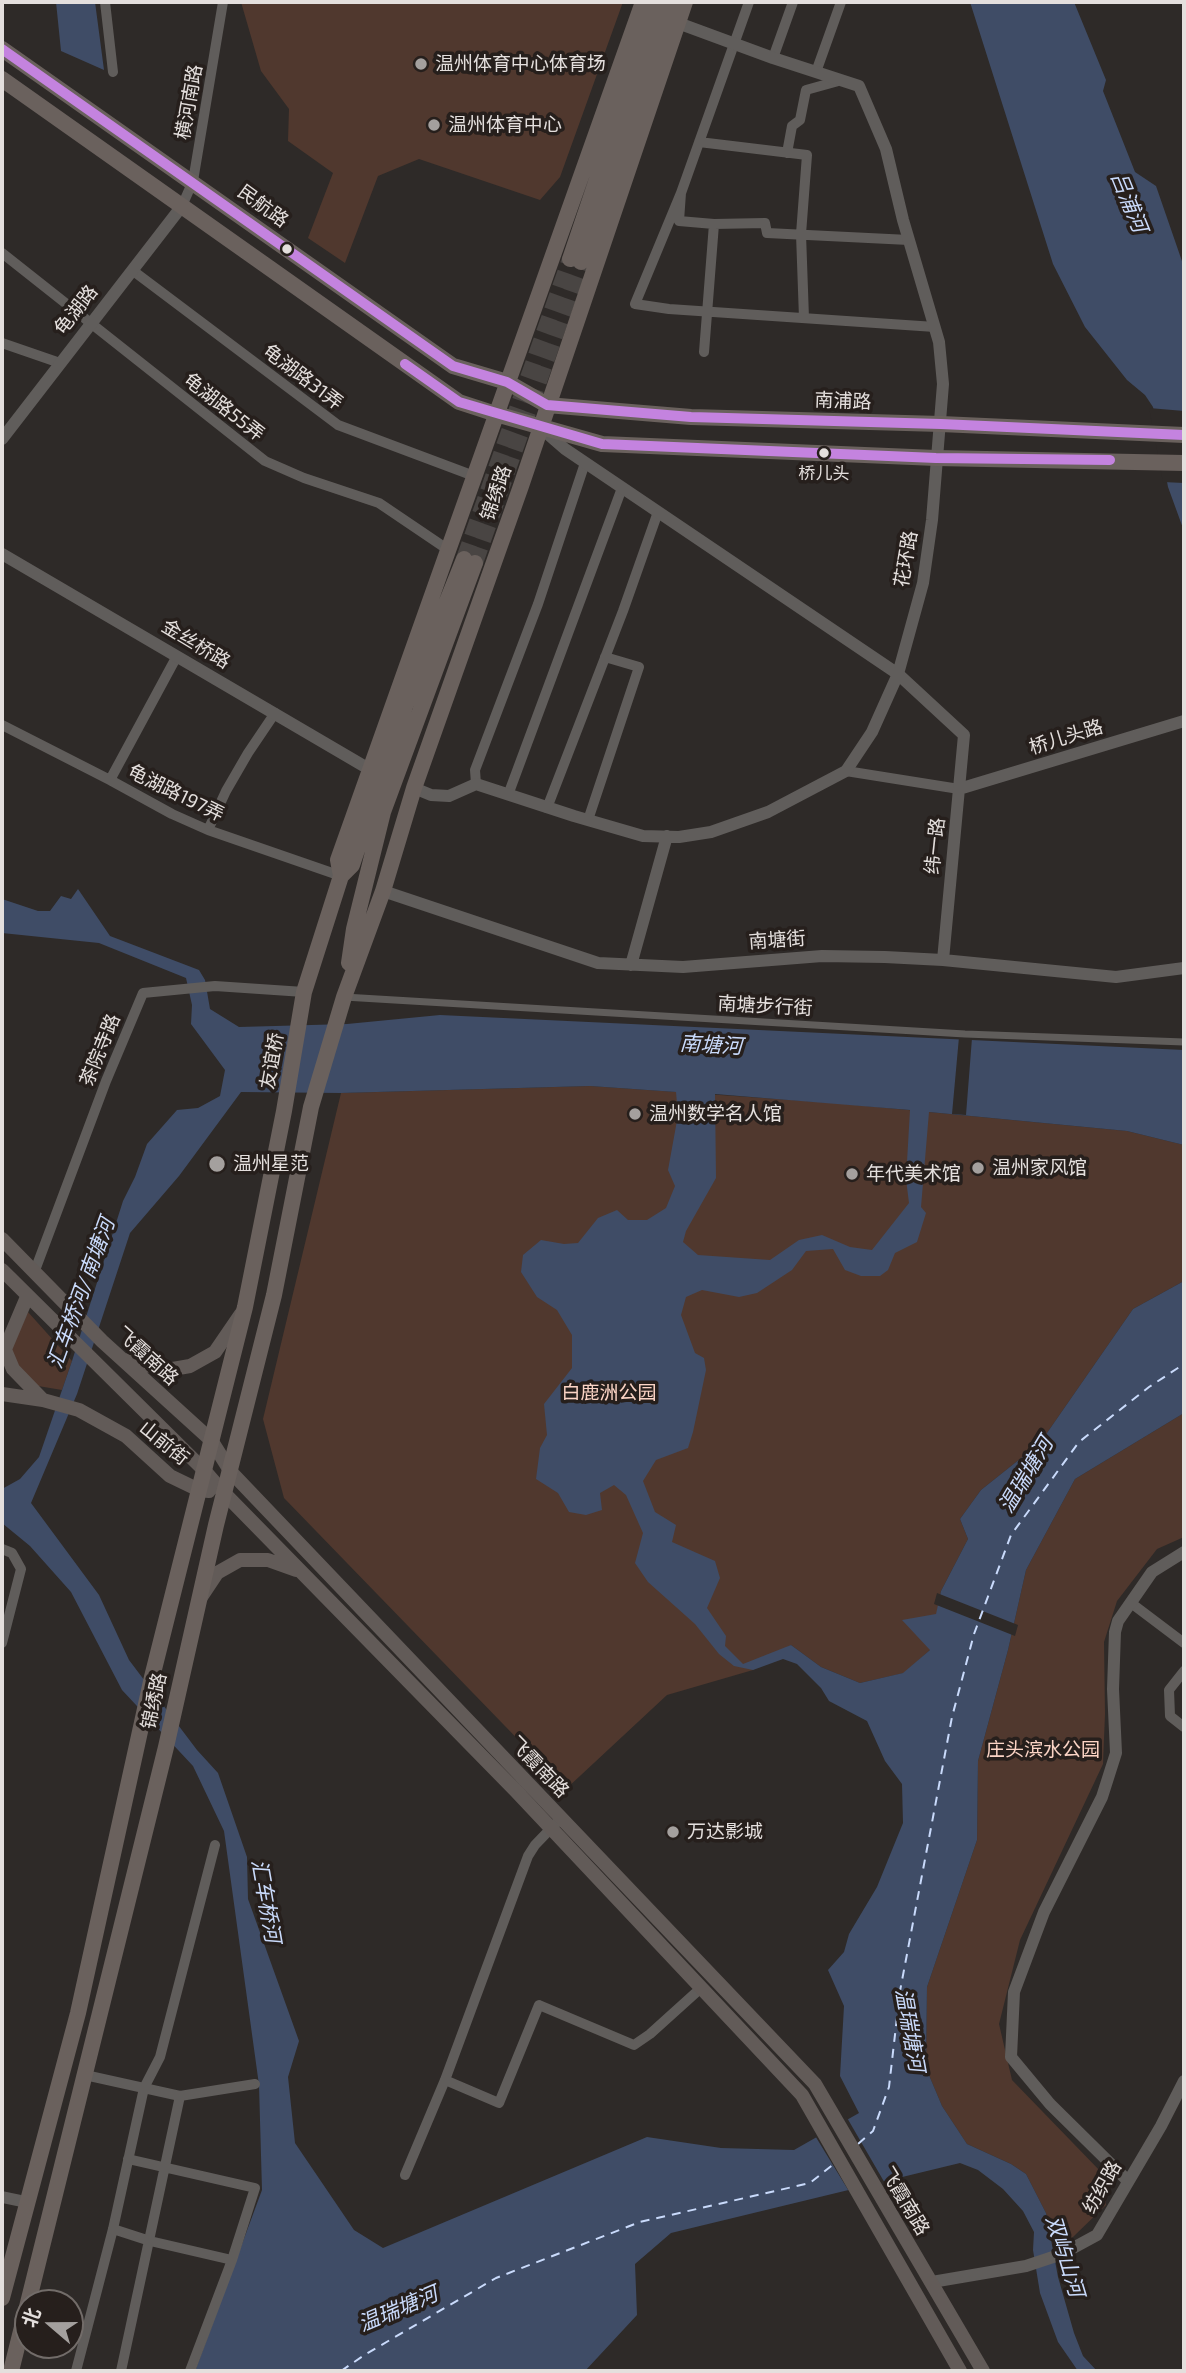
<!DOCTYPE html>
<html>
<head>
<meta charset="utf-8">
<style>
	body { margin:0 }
	#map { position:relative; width:1186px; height:2373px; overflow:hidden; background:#2e2a28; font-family:"Exo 2","Noto Sans SC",sans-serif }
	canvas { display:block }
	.frame { position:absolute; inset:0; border:4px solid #e4dfdd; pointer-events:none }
	.north { position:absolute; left:14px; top:2289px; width:70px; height:70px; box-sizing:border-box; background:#261f1c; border:2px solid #726c69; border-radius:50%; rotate:290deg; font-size:19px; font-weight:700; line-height:28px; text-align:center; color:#e4dfdd }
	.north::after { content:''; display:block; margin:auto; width:24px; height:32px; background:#a4a09e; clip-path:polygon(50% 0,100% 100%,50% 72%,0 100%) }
</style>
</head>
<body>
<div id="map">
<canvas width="1186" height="2373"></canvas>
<div class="frame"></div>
<div class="north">北</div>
</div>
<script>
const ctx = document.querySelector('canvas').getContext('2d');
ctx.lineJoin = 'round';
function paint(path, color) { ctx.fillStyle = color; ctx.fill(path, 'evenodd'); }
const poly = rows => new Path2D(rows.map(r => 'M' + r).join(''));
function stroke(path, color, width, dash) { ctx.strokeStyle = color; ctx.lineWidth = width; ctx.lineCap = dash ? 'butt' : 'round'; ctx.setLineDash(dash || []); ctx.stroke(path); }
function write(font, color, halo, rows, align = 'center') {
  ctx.font = font + ' "Exo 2","Noto Sans SC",sans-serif'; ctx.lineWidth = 7; ctx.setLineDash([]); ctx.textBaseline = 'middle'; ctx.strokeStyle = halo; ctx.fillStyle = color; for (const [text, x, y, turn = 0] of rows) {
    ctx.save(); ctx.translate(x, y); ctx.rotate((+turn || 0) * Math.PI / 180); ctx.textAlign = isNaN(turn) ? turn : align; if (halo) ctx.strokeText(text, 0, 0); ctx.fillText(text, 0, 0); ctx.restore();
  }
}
const green = poly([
	[241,2,623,2,560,177,540,200,419,159,378,176,345,263,308,238,333,173,288,141,289,109,261,71],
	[590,1086,835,1103,1127,1131,1184,1145,1184,1281,1133,1309,1040,1443,981,1490,960,1519,968,1539,941,1591,930,1650,904,1673,860,1683,821,1667,791,1645,753,1670,667,1695,566,1789,284,1498,263,1419,341,1093],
	[28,1312,72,1361,62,1390,32,1385,9,1354],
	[1184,1413,1184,1537,1157,1549,1117,1601,1104,1642,1105,1714,1103,1764,1020,1940,999,2024,1012,2080,1102,2173,1106,2205,1073,2237,1053,2245,1046,2213,1026,2174,1011,2164,967,2144,942,2106,926,2068,927,1987,977,1840,978,1761,1008,1650,1026,1570,1075,1479]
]);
const water = poly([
	[56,2,95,2,104,70,61,51],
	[970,2,1074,2,1106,80,1103,91,1135,172,1156,186,1184,267,1184,531,1168,487,1153,407,1145,395,1127,380,1085,327,1053,264],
	[78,889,110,936,199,970,205,980,210,1009,239,1027,347,1024,440,1015,1184,1050,1184,1145,1127,1131,929,1112,921,1207,926,1213,917,1242,895,1253,888,1270,880,1276,861,1276,845,1270,833,1249,806,1251,792,1270,757,1293,739,1297,702,1290,686,1297,681,1315,695,1353,704,1358,706,1370,693,1432,688,1448,656,1460,643,1481,655,1512,676,1525,672,1542,715,1561,720,1578,707,1608,726,1636,725,1646,743,1664,791,1645,821,1667,860,1683,903,1673,930,1650,902,1620,936,1614,941,1591,968,1539,960,1519,981,1490,1040,1443,1133,1309,1184,1281,1184,1413,1075,1479,1026,1570,1008,1650,978,1761,977,1840,927,1987,926,2068,942,2106,967,2144,1011,2164,1026,2174,1046,2213,1058,2277,1074,2333,1083,2356,1097,2371,1078,2371,1058,2342,1040,2293,1033,2250,1034,2232,1023,2211,1003,2189,978,2170,960,2163,671,2233,635,2264,637,2315,585,2371,195,2371,262,2190,259,2085,224,1831,193,1766,122,1690,71,1592,30,1546,2,1523,2,1489,20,1479,39,1457,72,1361,123,1201,135,1177,147,1144,177,1110,198,1108,220,1096,225,1070,191,1024,192,1005,186,978,99,943,2,933,2,899,38,911,50,911,61,896,71,899],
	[590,1086,676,1092,678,1115,668,1170,675,1186,666,1208,647,1220,628,1220,617,1210,598,1218,578,1243,564,1244,541,1240,523,1255,521,1272,537,1297,557,1310,572,1335,572,1368,544,1404,547,1435,540,1448,536,1479,558,1493,569,1512,586,1515,602,1510,600,1493,614,1485,626,1495,643,1533,635,1563,648,1582,695,1624,719,1654,734,1666,753,1670,783,1659,797,1664,821,1688,829,1701,867,1721,885,1761,902,1784,903,1823,877,1887,849,1934,844,1952,828,1970,844,2006,840,2076,859,2113,794,2150,721,2148,647,2137,383,2248,354,2230,295,2143,288,2077,299,2041,248,1899,247,1857,218,1773,197,1750,129,1660,99,1595,31,1503,77,1394,130,1233,179,1176,241,1092,341,1093],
	[715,1094,910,1110,906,1179,909,1203,872,1250,850,1247,822,1235,799,1240,770,1260,698,1255,683,1242,686,1231,716,1178]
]);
const pier = poly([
	[1149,408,1184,411,1184,483,1163,482],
	[959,1037,972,1038,966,1115,952,1114],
	[937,1593,1018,1625,1015,1636,934,1604],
	[846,2116,886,2185,850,2193,814,2134]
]);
const ferry = poly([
	[858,2144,873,2131,889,2087,900,1991,952,1717,974,1634,1011,1535,1079,1442,1149,1387,1184,1364],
	[341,2371,366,2354,496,2278,640,2222,810,2183,835,2163]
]);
const primaryTunnel = poly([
	[464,559,570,259],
	[475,563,581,262]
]);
const pedestrian = poly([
	[344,997,965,1034,1184,1042]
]);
const minor = poly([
	[105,2,113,72],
	[773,58,793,2],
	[816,72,841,2],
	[699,142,807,155,801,234,804,318],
	[787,153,792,126,800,120,806,90,842,80],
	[681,193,635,304,669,309,935,327],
	[182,206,193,181,223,2],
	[714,224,765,223,767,233,909,240],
	[2,253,265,461,304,478,379,503,447,549],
	[132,270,338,425,474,476],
	[2,343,60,363],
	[704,352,714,224,679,221,681,193,749,2],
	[2,725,110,780,172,814,208,830,341,876],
	[846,771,959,789],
	[110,780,177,656],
	[476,784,475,770,538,604,585,463],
	[508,795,622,488],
	[547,808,623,611,658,512],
	[588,820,639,667,605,657],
	[208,830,226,791,248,753,275,713],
	[34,1273,106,1081,143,993,215,986,304,992],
	[2,1549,12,1553,21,1569,2,1643],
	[1131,1603,1184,1643],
	[1184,1671,1169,1690,1170,1716,1184,1727],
	[85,2075,180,2096,255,2084],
	[445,2080,499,2103,539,2005,634,2045,650,2034,701,1988],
	[128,2159,255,2188,232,2260],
	[405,2175,445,2080,528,1856,535,1845,561,1818],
	[113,2229,150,2241,232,2260,190,2371],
	[76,2371,113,2229,144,2088,160,2057,215,1845],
	[121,2371,180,2096]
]);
const tertiary = poly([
	[542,429,565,449,898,674,964,735,943,960],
	[2,439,182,206],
	[2,554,369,769],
	[414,788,431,795,449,796,476,784,574,816,643,836,679,837,711,832,768,812,846,771,872,732,898,674,923,583,932,520,943,384,939,342,903,220,886,149,859,86,773,58,678,23],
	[959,789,1184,721],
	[383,891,598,963,683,967,822,956,885,957,943,960,1116,977,1184,968],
	[631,965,667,836],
	[1128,2181,1050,2104,1011,2057,1014,1992,1044,1912,1102,1797,1116,1753,1113,1689,1115,1632,1118,1621,1152,1572,1184,1552],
	[2,2197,26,2202],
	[932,2282,1026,2266,1062,2254,1097,2235,1161,2126,1184,2081]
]);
const secondary = poly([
	[2,1239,102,1341,211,1440,231,1472,815,2084,983,2371],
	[2,1270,204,1470,224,1493,516,1791,802,2095,960,2371],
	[5,1350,13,1369,43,1400],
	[2,1356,27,1297],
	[125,1360,167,1370,190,1366,215,1352,241,1314],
	[2,1394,43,1400,79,1410,126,1436,170,1476,199,1490,209,1491],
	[201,1597,217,1573,240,1560,268,1560,296,1570]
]);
const primary = poly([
	[2,49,453,366,507,382,547,405,691,417,941,424,1184,435],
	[2,79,459,402,496,414,602,444,936,458,1184,463],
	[570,259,657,2],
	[581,262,672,2],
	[341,876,352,865,405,706,464,559],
	[349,963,354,929,383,812,475,563],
	[2,2298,78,2013,152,1677,245,1307,284,1111,304,992,341,876,338,860,643,2],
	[28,2303,166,1747,216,1525,274,1295,311,1107,344,997,383,891,414,788,521,486,685,2],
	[11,2371,28,2303]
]);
const bus1 = poly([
	[2,49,453,366,507,382,547,405,691,417,941,424,1184,435],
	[405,364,459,402,602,444,936,458,1110,460]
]);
const markers = [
	[421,64,7,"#a4a09e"],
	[434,125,7,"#a4a09e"],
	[287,249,6,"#e4dfdd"],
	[824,453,6,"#e4dfdd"],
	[635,1114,7,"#a4a09e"],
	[217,1164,9,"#a4a09e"],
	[978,1168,7,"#a4a09e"],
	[852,1174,7,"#a4a09e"],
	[673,1832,7,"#a4a09e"]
];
const busNames = [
	["桥儿头",824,473]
];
const poiNames = [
	["温州体育中心体育场",435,64],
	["温州体育中心",448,125],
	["温州数学名人馆",649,1114],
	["温州星范",233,1164],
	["温州家风馆",992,1168],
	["年代美术馆",866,1174],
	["万达影城",687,1832]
];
const streetNames = [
	["横河南路",189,102,-80],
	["民航路",263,206,36],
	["龟湖路",76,310,-52],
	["龟湖路31弄",303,377,37],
	["南浦路",843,401,2],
	["龟湖路55弄",224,407,38],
	["锦绣路",496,493,-71],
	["花环路",906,559,-80],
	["金丝桥路",196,644,31],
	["桥儿头路",1066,737,-17],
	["龟湖路197弄",176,793,26],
	["纬一路",935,846,-84],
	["南塘街",777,940,-4],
	["南塘步行街",765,1006,3],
	["茶院寺路",100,1050,-68],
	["友谊桥",272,1061,-80],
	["飞霞南路",147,1356,42],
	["山前街",164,1443,39],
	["锦绣路",154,1701,-78],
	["飞霞南路",539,1767,46],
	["纺织路",1102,2187,-60],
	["飞霞南路",905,2201,59]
];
const parkNames = [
	["白鹿洲公园",609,1393],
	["庄头滨水公园",1043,1750]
];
const waterNames = [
	["吕浦河",1129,202,68],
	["南塘河",711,1045,3],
	["汇车桥河/南塘河",81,1293,-70],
	["温瑞塘河",1026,1475,-59],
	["汇车桥河",266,1901,80],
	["温瑞塘河",910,2030,80],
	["双屿山河",1065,2256,73],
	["温瑞塘河",398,2309,-23]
];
paint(green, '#50382e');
paint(water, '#3f4c66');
paint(pier, '#2e2a28');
stroke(ferry, '#c9dafb', 2, [9, 7]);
stroke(primaryTunnel, '#494543', 16, [16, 8]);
stroke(pedestrian, '#605d5b', 7);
stroke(minor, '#605d5b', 10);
stroke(tertiary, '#605d5b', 12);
stroke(secondary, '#625b58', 14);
stroke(primary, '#6a615d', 16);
stroke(bus1, '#c483df', 10);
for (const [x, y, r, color] of markers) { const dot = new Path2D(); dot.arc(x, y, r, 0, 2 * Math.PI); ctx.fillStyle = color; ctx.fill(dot); stroke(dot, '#261f1c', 2.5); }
write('17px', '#e4dfdd', '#261f1c', busNames);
write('19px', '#e4dfdd', '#261f1c', poiNames, 'left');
write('19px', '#e4dfdd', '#261f1c', streetNames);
write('19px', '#fbd4c5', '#261f1c', parkNames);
write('italic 21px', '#c9dafb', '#261f1c', waterNames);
</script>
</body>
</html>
